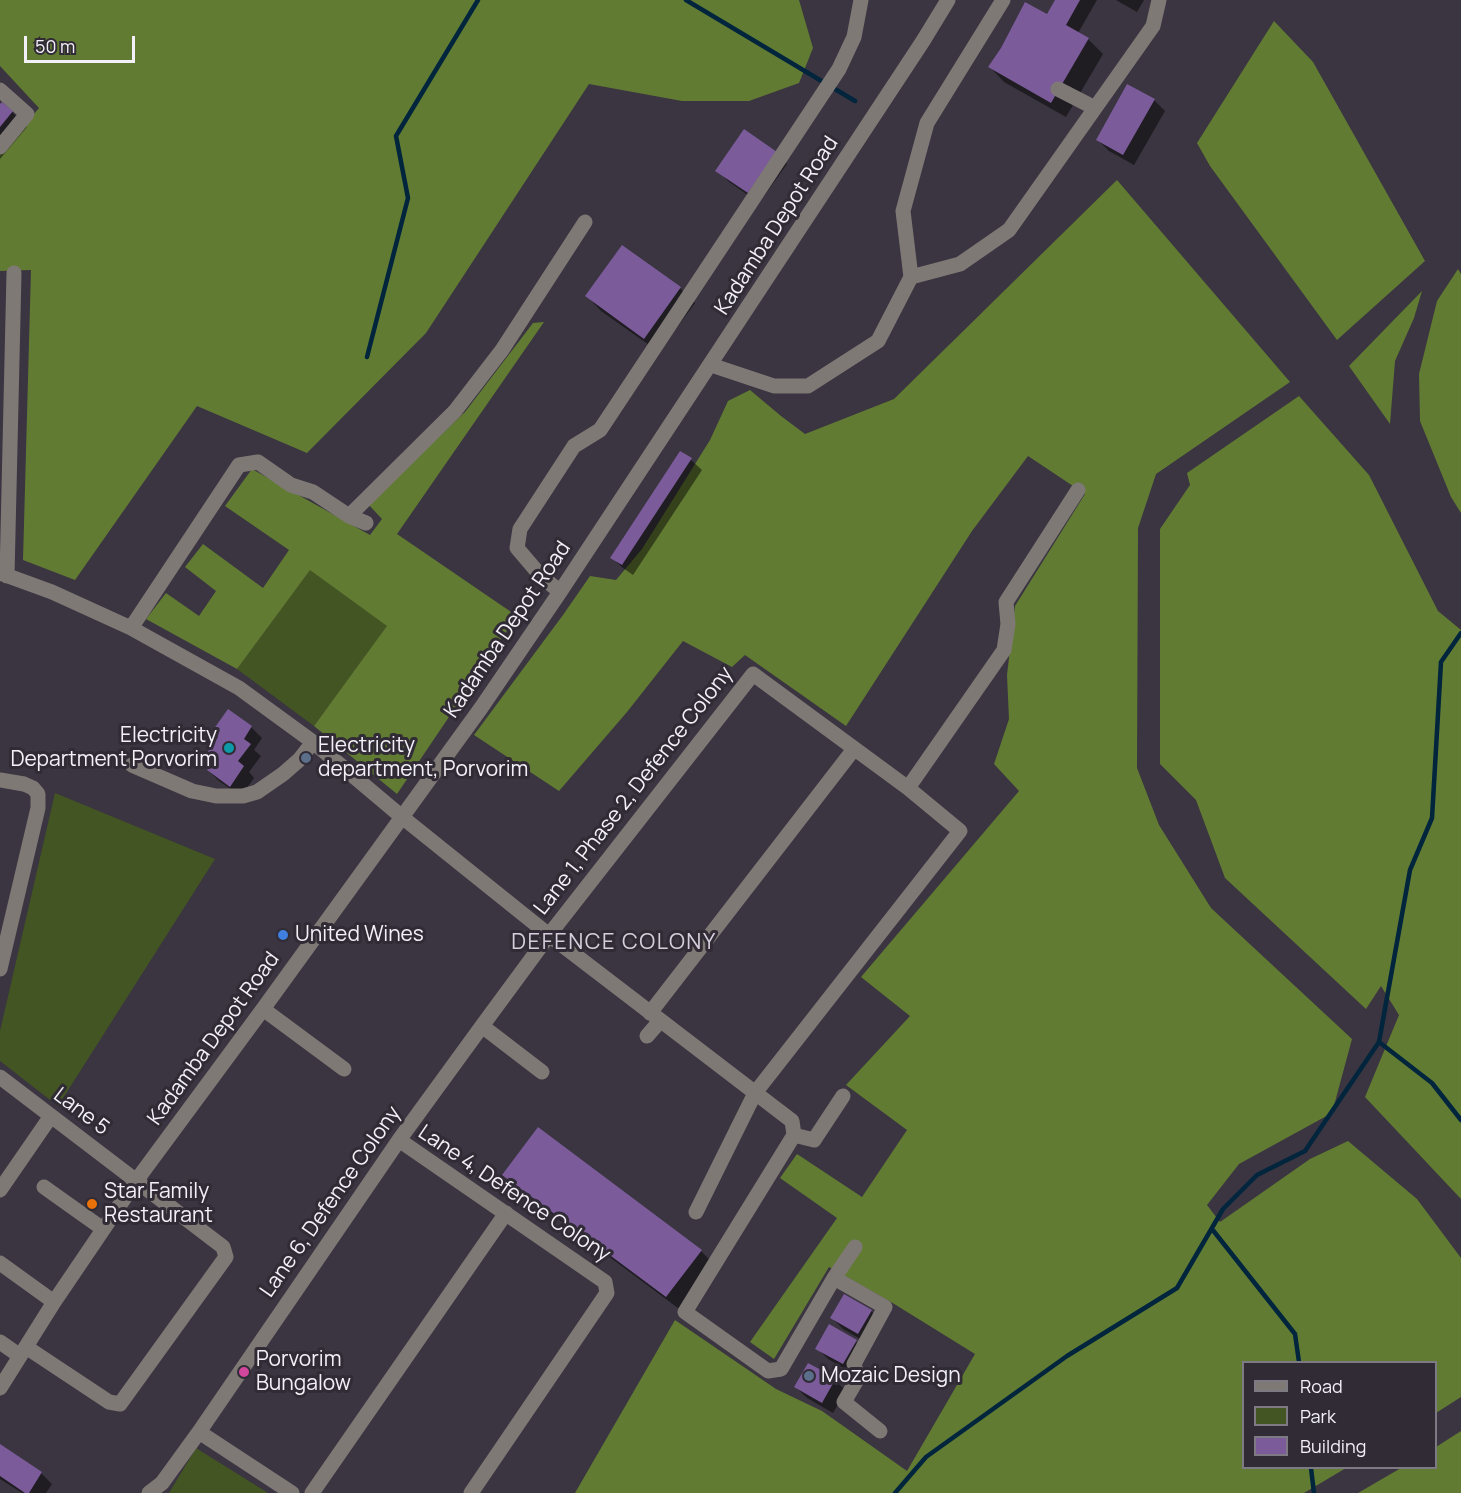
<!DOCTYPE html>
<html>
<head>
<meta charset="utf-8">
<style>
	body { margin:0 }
	#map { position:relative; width:1461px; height:1493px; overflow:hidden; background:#3a3540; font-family:Manrope,sans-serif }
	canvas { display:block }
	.legend { position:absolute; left:1242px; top:1361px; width:195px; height:108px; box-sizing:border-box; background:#302b35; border:2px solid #7e7a83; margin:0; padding:8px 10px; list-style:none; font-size:18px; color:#f4f0f7 }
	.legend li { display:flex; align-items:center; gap:12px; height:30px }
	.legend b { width:30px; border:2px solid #7e7a83 }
	.scale { position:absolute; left:24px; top:36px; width:111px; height:27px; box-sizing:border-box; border:3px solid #f4f0f7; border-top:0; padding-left:8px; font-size:18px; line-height:21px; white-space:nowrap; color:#f4f0f7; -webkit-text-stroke:4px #302b35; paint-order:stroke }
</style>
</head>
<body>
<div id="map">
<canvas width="1461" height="1493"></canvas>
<ul class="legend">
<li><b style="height:8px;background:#7f7976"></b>Road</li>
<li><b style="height:16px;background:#435523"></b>Park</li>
<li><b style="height:16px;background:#7b5b9a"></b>Building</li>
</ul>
<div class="scale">50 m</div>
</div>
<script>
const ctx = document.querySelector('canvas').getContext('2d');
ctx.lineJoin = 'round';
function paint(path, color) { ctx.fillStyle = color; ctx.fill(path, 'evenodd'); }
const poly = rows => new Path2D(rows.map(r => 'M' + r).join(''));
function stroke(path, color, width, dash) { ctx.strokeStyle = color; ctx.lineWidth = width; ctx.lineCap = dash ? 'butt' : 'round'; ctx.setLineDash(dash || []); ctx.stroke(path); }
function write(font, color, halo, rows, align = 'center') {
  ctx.font = font + ' Manrope,sans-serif'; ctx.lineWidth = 6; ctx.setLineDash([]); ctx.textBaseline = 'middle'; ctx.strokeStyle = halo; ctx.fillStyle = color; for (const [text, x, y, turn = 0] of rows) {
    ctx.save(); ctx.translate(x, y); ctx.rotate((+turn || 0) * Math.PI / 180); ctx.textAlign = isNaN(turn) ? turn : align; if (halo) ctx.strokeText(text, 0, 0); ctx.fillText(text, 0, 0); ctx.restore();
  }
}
const green = poly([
	[310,569,388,626,314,726,237,669],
	[55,793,215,859,58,1106,0,1061,0,1031],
	[196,1448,268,1493,169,1493]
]);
const forest = poly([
	[0,0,799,0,813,48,799,83,749,101,682,101,589,84,426,333,307,453,197,406,75,580,23,560,31,270,0,271,0,154,39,108,0,66],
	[1274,21,1313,62,1425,261,1337,340,1210,166,1197,143],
	[1117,180,1290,382,1156,474,1138,528,1137,768,1159,825,1211,908,1352,1039,1332,1113,1239,1164,1207,1205,1220,1222,1310,1159,1348,1141,1417,1199,1461,1258,1461,1397,1436,1413,1436,1362,1244,1362,1244,1468,1346,1468,1304,1493,575,1493,675,1320,776,1389,822,1411,907,1471,975,1354,891,1302,829,1267,774,1359,750,1342,837,1218,780,1178,797,1154,862,1197,907,1130,846,1085,910,1016,861,977,1019,791,994,764,1009,719,1007,675,1015,606,1085,494,1028,456,972,531,846,726,745,655,732,667,683,641,627,712,559,791,474,735,563,615,590,576,616,580,642,549,710,440,728,401,750,390,781,416,805,434,894,399],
	[1458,269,1461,274,1461,513,1451,497,1420,421,1419,374,1437,301],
	[1422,291,1414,318,1395,361,1390,424,1349,366],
	[544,322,397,534,517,616,397,794,314,726,387,626,310,570,237,669,146,619,166,593,199,616,216,591,185,567,203,544,263,588,289,550,225,506,252,469,370,535,382,519,368,504,465,412,533,323],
	[1299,396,1369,475,1438,611,1461,630,1461,1199,1365,1097,1399,1015,1381,986,1366,1009,1225,878,1196,800,1160,764,1160,529,1190,485,1187,473],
	[1461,1431,1461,1493,1358,1493,1401,1468,1436,1468,1436,1447]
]);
const shadow = poly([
	[1057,0,1097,0,1078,33,1088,39,1103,54,1066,117,1004,82,990,67,1048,16],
	[1116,0,1144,0,1137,12],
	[1154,100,1165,111,1134,165,1109,151,1098,140],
	[0,106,12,112,27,127,0,159],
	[776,153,787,164,759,203,728,181,717,170],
	[622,247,680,288,695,303,659,352,601,311,587,296],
	[681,453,691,460,702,470,633,575,623,568,612,558],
	[228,711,251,727,262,738,254,750,261,756,249,772,254,778,241,796,219,781,208,770,216,760,209,753,220,737],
	[504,1175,701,1251,716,1266,682,1311,518,1189],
	[871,1311,882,1322,869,1344,843,1329,832,1318],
	[856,1342,867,1352,854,1374,828,1359,817,1348],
	[835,1380,846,1391,833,1413,807,1398,796,1387],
	[0,1446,41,1473,52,1484,46,1493,22,1493,0,1479]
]);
const stream = poly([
	[686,0,855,101],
	[367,357,408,198,396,136,478,0],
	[1379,1042,1432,1083,1461,1120],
	[1212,1229,1295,1334,1299,1362],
	[1311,1468,1314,1493],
	[895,1493,926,1457,1067,1356,1177,1288,1223,1209,1257,1175,1305,1151,1379,1042,1410,870,1432,818,1441,662,1461,633]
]);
const building = poly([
	[1055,0,1080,0,1066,25,1089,38,1051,103,988,67,1001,48,1025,2,1047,14],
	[1127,84,1155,99,1123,155,1096,140],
	[2,102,13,111,0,127,0,104],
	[744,129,777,152,748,193,715,171],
	[622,245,681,287,644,339,585,296],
	[680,451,692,458,622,565,610,558],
	[228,709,252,726,244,739,251,744,238,761,244,766,230,787,207,770,215,758,207,753,218,737,213,730],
	[538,1127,702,1250,666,1297,502,1175],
	[844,1294,872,1310,858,1334,830,1318],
	[829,1324,857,1340,843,1364,815,1349],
	[808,1363,836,1378,822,1403,794,1387],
	[0,1444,42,1472,29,1493,25,1493,0,1476]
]);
const minor = poly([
	[1058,89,1095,108],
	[0,90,27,114,0,147],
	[911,277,903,211,927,123,1003,0],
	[711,365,774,386,808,386,878,341,911,277,960,264,1009,230,1153,26,1159,0],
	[349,516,455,411,502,350,585,222],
	[0,573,52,592,131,628,239,688,313,742,402,817,549,935,792,1121,794,1135,685,1312,768,1371,781,1369,834,1278,885,1307,854,1364,858,1378,844,1402,880,1431],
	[7,576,14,273],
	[560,592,540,575,517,548,520,529,574,446,600,430,839,69,854,37,861,0],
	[131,628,239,465,258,462,291,485,313,492,349,516,366,523],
	[132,765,192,791,216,796,243,796,257,792,283,774,299,760,313,742],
	[0,780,24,784,33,788,38,794,38,808,0,969],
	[908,788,1004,650,1008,624,1006,602,1078,490],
	[263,1009,344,1069],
	[650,1013,854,749],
	[482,1026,542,1072],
	[647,1036,660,1021],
	[0,1077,223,1247,226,1257,120,1404,109,1402,26,1347],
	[794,1135,814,1140,843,1096],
	[399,1140,605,1282,607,1293,471,1493],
	[44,1187,103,1229],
	[0,1190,51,1116],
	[0,1263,54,1302],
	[834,1278,855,1247],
	[0,1342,20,1356],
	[0,1388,54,1302,136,1181,263,1009,481,708,560,592,923,41,948,0],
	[199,1432,292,1493],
	[149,1493,162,1483,199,1432,399,1140,482,1026,549,935,753,674,908,788,960,831,755,1093,696,1212],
	[312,1493,506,1213]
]);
const markers = [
	[229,748,6,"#0f9aa8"],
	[306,758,6,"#5c6f8a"],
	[283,935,6,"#3f7fe0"],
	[92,1204,6,"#e8710a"],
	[244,1372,6,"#d1479c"],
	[809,1376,6,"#5c6f8a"]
];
const streetNames = [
	["Kadamba Depot Road",777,226,-57],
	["Kadamba Depot Road",508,630,-56],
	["Lane 1, Phase 2, Defence Colony",634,791,-52],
	["Kadamba Depot Road",214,1039,-54],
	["Lane 5",81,1112,37],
	["Lane 4, Defence Colony",514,1194,34],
	["Lane 6, Defence Colony",331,1202,-55]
];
const poiNames = [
	["Electricity",217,736,"right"],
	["Department Porvorim",217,760,"right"],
	["Electricity",318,746],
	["department, Porvorim",318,770],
	["United Wines",295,935],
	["Star Family",104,1192],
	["Restaurant",104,1216],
	["Porvorim",256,1360],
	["Bungalow",256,1384],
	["Mozaic Design",821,1376]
];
const neighbourhoodNames = [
	["DEFENCE COLONY",614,943]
];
paint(green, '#435523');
paint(forest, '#627b33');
paint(shadow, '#0007');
stroke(stream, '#00253d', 4.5);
paint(building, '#7b5b9a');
stroke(minor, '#7f7976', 15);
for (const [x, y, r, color] of markers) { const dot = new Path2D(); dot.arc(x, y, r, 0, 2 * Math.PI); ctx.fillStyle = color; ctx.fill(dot); stroke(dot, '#302b35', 2); }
write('21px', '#f4f0f7', '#302b35', streetNames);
write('21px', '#f4f0f7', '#302b35', poiNames, 'left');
ctx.letterSpacing = '1.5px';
write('22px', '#d5cedc', '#302b35', neighbourhoodNames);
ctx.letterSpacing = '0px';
</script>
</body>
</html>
